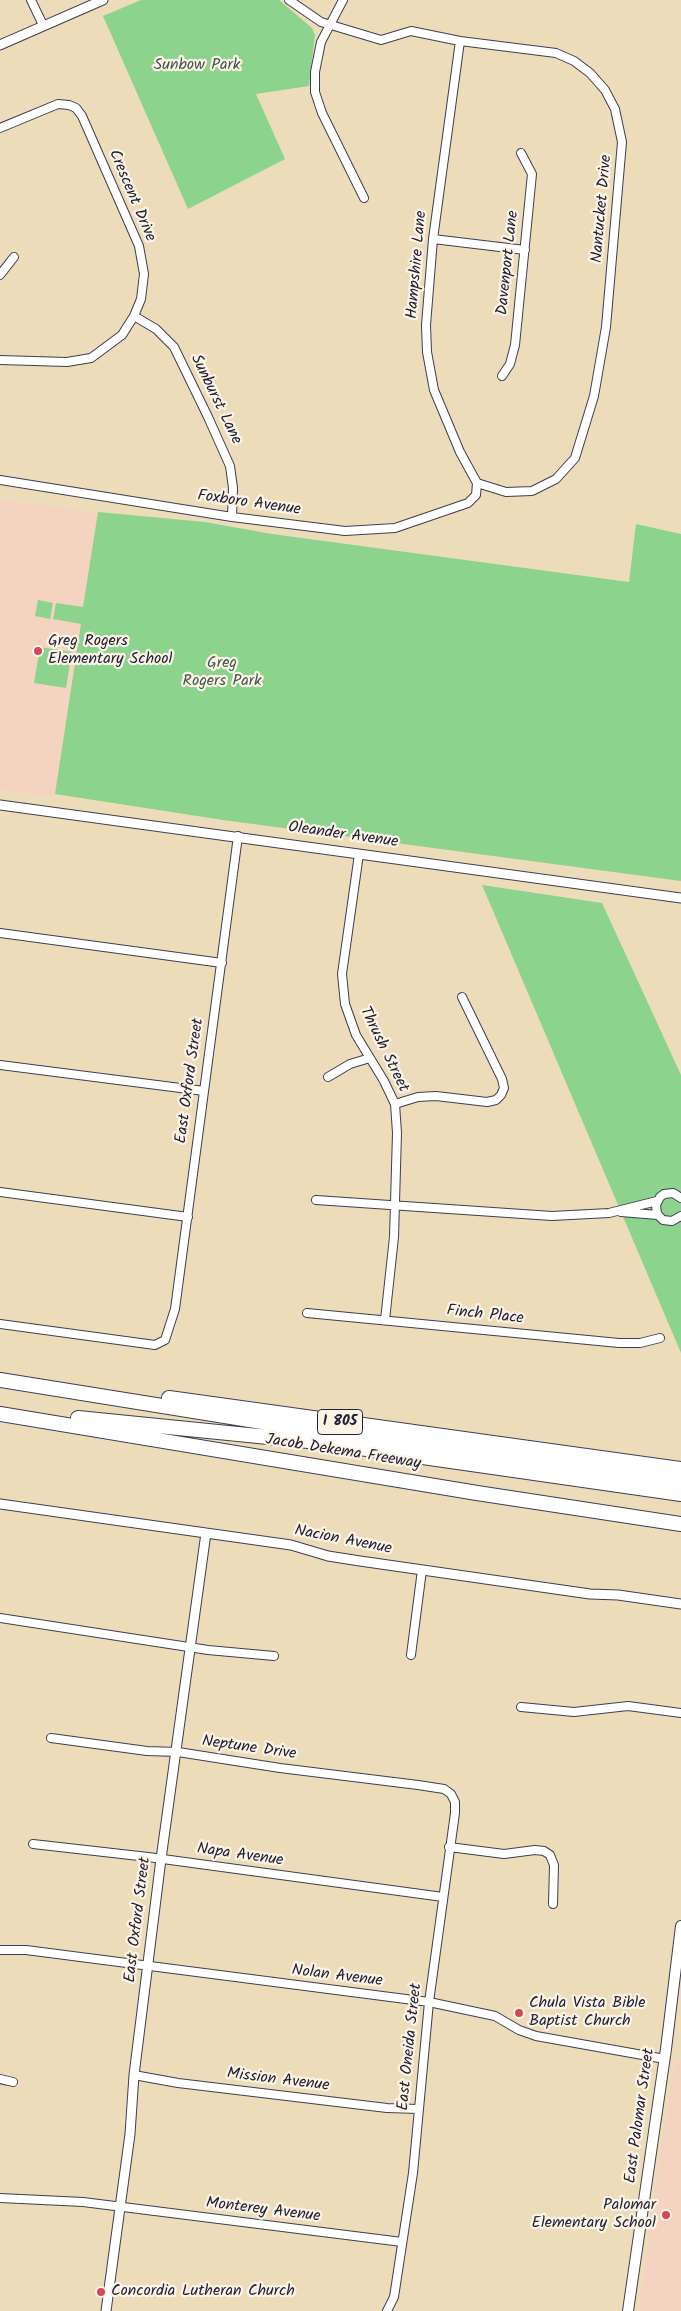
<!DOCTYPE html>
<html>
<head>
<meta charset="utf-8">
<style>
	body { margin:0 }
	canvas { display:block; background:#eddcba }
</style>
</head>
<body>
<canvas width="681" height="2311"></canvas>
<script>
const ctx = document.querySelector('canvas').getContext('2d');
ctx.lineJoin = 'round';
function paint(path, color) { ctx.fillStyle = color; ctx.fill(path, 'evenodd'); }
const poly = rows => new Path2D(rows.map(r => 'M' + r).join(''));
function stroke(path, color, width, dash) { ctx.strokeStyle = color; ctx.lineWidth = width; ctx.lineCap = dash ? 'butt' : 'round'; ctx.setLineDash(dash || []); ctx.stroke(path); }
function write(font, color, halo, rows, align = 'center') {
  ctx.font = font + ' Kalam,sans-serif'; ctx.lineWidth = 4.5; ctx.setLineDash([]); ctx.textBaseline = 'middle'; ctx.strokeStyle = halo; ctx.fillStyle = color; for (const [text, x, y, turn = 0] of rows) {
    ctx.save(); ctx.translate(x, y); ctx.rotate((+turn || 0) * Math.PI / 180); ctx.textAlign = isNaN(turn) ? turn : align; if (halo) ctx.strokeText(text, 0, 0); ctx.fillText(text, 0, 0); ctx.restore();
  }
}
const built = poly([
	[0,500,98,512,55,794,48,797,0,789],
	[676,2059,681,2060,681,2311,639,2311,660,2151]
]);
const green = poly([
	[141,0,279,0,312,28,315,35,309,86,256,94,285,159,188,209,103,16],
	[98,512,205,522,272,534,629,582,636,524,681,534,681,881,223,820,55,794,81,624,53,619,56,603,83,607],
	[38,600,53,603,50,619,35,616],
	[40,647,72,652,66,688,34,683],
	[482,885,602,903,681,1075,681,1353]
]);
const minor = poly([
	[31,0,43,25],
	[289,0,321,22,381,40,411,31,460,41,556,53,574,61,590,73,605,90,615,109,622,142,606,327,594,396,575,458,556,479,532,491,506,492,477,483],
	[343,0,321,42,315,72,315,92,322,113,364,198],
	[460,41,433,239,426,325,427,352,434,390,460,452,477,483],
	[0,128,58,104,69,105,76,108,82,116,139,246,144,274,141,299,134,316,122,335,91,358,67,362,0,360],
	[433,239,525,250],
	[0,275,14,257],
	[134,316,156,329,174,347,208,417,230,466,233,488,232,517],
	[502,376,510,364,515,345,532,174,521,153],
	[0,480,232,517,345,531,395,528,468,503,476,495,477,483],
	[359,854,342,974,345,1004,356,1035,384,1081,395,1104,397,1133,394,1237,385,1320],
	[0,933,222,963],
	[0,1065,204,1091],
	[328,1077,350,1064,370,1058],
	[395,1104,418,1097,436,1096,487,1102,496,1100,501,1095,504,1088,502,1079,462,997],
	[0,1192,188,1217],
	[681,1198,673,1193,664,1194,660,1197,656,1205,657,1214,663,1220,672,1221,681,1216],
	[316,1200,552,1216,609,1213,657,1201],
	[621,1212,658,1215],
	[307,1313,619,1343,640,1343,660,1338],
	[0,1324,155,1345,165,1340,175,1309,238,836],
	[0,1618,208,1650,274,1656],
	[411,1655,422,1570],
	[521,1707,574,1712,628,1706,681,1713],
	[51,1738,147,1751,178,1752,280,1768,418,1785,444,1789,451,1794,455,1802,455,1813,429,2002,413,2173,394,2297,387,2311],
	[33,1844,148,1857,443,1897],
	[449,1847,504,1854,535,1850,544,1851,550,1855,554,1865,553,1904],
	[0,1950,26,1950,429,2002,495,2016,519,2030,536,2036,665,2059],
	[134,2075,178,2083,387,2108,418,2109],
	[0,2079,13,2082],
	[0,2198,83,2202,402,2242]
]);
const tertiary = poly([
	[0,45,103,0],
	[0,805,681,898],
	[0,1504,291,1545,328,1556,360,1561,590,1594,618,1595,681,1604],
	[106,2311,130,2134,134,2075,161,1859,206,1533]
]);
const secondary = poly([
	[628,2311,666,2049,681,1926]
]);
const motorway = poly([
	[0,1380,324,1432,681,1480],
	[169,1398,681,1469],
	[0,1414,477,1493,681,1524],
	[78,1418,318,1442,681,1494]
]);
const markers = [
	[38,651,5,"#d1495b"],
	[519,2013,5,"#d1495b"],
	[666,2215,5,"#d1495b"],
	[101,2292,5,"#d1495b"]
];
const shields = [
	[340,1422,45]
];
const shieldNames = [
	["I 805",340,1422]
];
const parkNames = [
	["Sunbow Park",197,66],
	["Greg",222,664],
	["Rogers Park",222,682]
];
const streetNames = [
	["Crescent Drive",131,196,67],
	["Nantucket Drive",603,209,-85],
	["Davenport Lane",509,263,-84],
	["Hampshire Lane",418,265,-85],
	["Sunburst Lane",215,400,64],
	["Foxboro Avenue",249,504,8],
	["Oleander Avenue",343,836,8],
	["Thrush Street",383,1050,64],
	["East Oxford Street",191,1081,-82],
	["Finch Place",485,1316,6],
	["Jacob Dekema Freeway",343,1453,9],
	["Nacion Avenue",343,1541,11],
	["Neptune Drive",249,1749,8],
	["Napa Avenue",240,1856,8],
	["East Oxford Street",139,1920,-83],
	["Nolan Avenue",337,1977,7],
	["East Oneida Street",411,2047,-84],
	["Mission Avenue",278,2081,7],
	["East Palomar Street",641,2116,-82],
	["Monterey Avenue",263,2211,7]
];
const poiNames = [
	["Greg Rogers",48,642],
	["Elementary School",48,660],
	["Chula Vista Bible",529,2004],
	["Baptist Church",529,2022],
	["Palomar",656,2206,"right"],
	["Elementary School",656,2224,"right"],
	["Concordia Lutheran Church",111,2292]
];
paint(built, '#f4d3c0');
paint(green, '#8cd38d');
stroke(minor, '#403e4e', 10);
stroke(tertiary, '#403e4e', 11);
stroke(secondary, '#403e4e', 12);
stroke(motorway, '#403e4e', 16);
stroke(minor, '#fff', 8);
stroke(tertiary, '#fff', 9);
stroke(secondary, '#fff', 10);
stroke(motorway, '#fff', 14);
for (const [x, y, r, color] of markers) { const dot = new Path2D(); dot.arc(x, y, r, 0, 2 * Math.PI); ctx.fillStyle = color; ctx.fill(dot); stroke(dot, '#fcf5e5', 2); }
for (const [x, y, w] of shields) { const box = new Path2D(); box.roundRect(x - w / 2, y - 12.5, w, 25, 4); ctx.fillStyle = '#fcf5e5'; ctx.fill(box); stroke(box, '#22223b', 1); }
write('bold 15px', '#22223b', null, shieldNames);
write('16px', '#425754', '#fcf5e5', parkNames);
write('16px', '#22223b', '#fcf5e5', streetNames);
write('16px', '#22223b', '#fcf5e5', poiNames, 'left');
</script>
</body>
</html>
